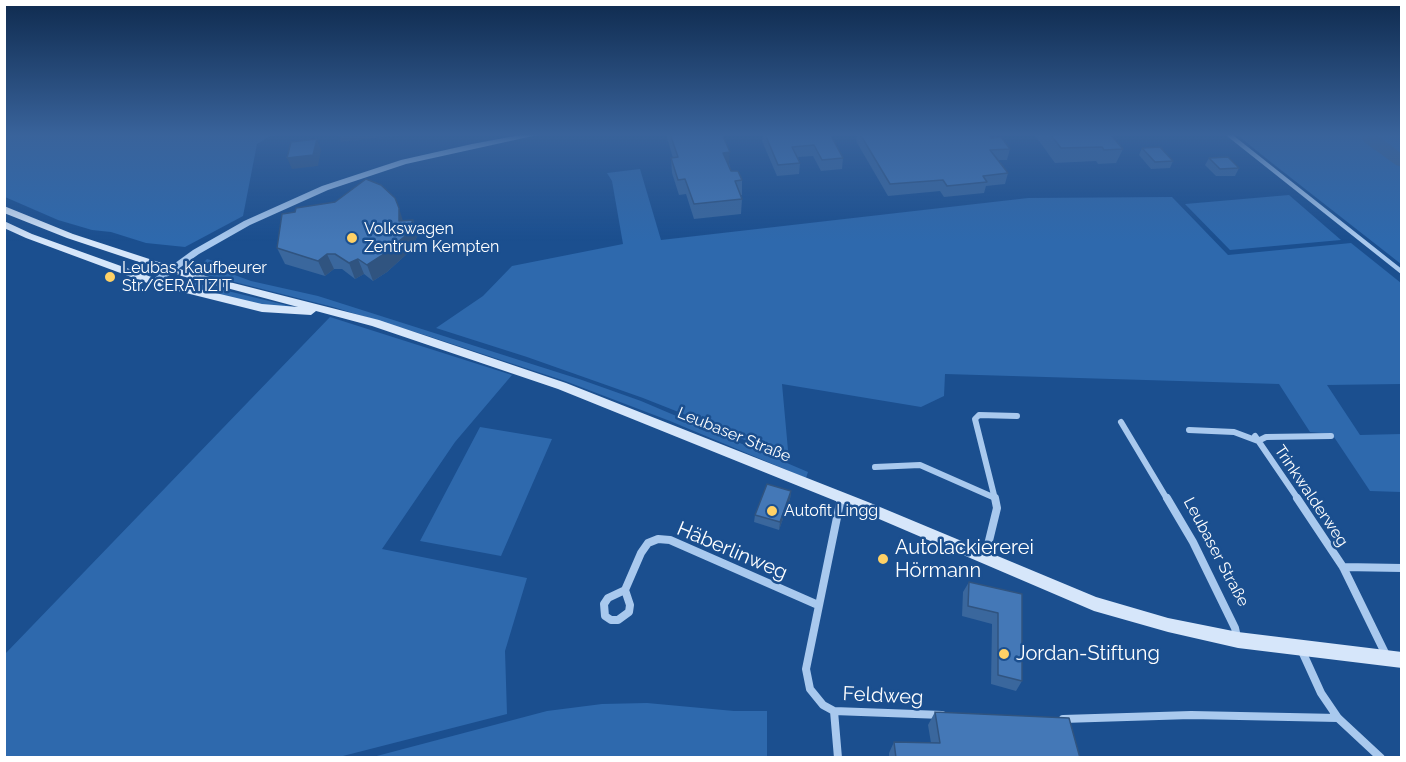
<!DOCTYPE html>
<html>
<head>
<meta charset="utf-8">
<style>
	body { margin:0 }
	#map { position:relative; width:1406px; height:762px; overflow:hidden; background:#1b4f8f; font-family:Raleway,sans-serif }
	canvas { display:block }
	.frame { position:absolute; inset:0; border:6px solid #fff; pointer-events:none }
</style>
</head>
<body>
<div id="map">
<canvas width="1406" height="762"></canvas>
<div class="frame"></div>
</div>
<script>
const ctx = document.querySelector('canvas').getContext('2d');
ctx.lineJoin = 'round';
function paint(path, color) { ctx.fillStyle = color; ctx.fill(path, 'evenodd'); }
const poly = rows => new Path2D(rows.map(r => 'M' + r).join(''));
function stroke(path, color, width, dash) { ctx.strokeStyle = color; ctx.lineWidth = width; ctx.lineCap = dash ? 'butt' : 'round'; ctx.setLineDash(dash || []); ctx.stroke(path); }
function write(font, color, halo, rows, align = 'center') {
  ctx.font = font + ' Raleway,sans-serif'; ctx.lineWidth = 5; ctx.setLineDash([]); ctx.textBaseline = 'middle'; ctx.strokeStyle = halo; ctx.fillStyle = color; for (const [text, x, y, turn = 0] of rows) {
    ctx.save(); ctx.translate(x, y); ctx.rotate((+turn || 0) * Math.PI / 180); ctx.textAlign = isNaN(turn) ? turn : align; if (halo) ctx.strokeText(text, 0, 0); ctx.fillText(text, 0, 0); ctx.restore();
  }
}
const green = poly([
	[5,134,283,134,270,136,257,144,243,216,185,247,146,243,111,232,92,230,58,220,5,197],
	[1236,134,1401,134,1401,264,1272,163],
	[640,169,661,240,1028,198,1172,197,1228,255,1351,243,1401,283,1401,384,1327,385,1360,435,1401,434,1401,492,1370,491,1332,434,1310,432,1279,384,945,374,944,396,921,407,782,384,789,461,719,428,643,398,527,357,436,328,483,296,512,266,623,244,612,181,607,173],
	[1289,195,1341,240,1230,250,1185,204],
	[207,259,217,262,229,273,251,281,318,296,582,380,641,401,808,472,806,478,670,421,565,381,425,335,333,307,199,273,201,265],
	[182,280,294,307,264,307,176,284],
	[330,317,512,375,455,442,382,549,527,578,505,651,507,714,339,757,5,757,5,654],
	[480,427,552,439,501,556,420,541],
	[647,703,734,711,767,711,767,757,373,757,547,711,602,704]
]);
const river = poly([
	[1360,134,1376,134,1402,154,1402,167,1396,165,1364,142,1360,134]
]);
const minorFar2 = poly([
	[1228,134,1402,272]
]);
const minorFar1 = poly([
	[1121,422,1167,499],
	[1189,430,1234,432,1258,441,1266,437,1331,436],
	[1255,436,1298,499],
	[875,467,920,465,995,498],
	[840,499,841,497],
	[995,499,975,419,979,415,1017,416]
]);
const minor = poly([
	[841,498,806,669,810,689,823,705,834,711,942,715],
	[1167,498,1193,542,1235,628,1237,637],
	[1297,498,1343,567,1387,657],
	[985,557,997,508,995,498],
	[1343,567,1402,568],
	[625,590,630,605,629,612,618,620,611,620,605,616,604,604,608,598,625,590],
	[625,590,641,553,648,543,658,539,670,540,818,605],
	[1301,649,1321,693,1338,718,1381,758],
	[834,711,838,758],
	[1063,719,1191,715,1338,718]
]);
const tertiary = poly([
	[525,134,542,134,406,164,328,190,250,225,199,254,157,284,151,284,149,282,193,250,244,221,322,186,401,160,472,144,525,134]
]);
const secondary = poly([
	[4,206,73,234,186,271,379,320,566,383,868,502,1096,597,1168,618,1238,632,1402,652,1402,668,1238,648,1168,632,1094,611,858,510,558,389,372,326,316,311,311,315,262,312,150,284,26,238,4,228,4,221,32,234,157,279,262,304,298,307,178,275,67,238,4,213,4,206]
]);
const wall = poly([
	[667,134,722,134,731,171,742,180,742,195,740,195,742,199,741,214,694,219,686,194,679,195,672,173,671,158,673,158,667,138],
	[763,134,830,134,843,158,842,169,821,171,813,156,798,157,800,163,799,174,777,176,762,141],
	[857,134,988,134,991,138,1010,149,1007,160,998,160,1008,173,1005,184,986,186,984,193,944,197,940,191,888,196,856,141],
	[1034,134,1110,134,1123,149,1116,163,1098,164,1096,161,1055,163],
	[1194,134,1209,134,1209,135,1195,135],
	[1142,148,1173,161,1170,168,1151,169,1139,155],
	[1209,158,1239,168,1235,176,1216,176,1205,165],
	[295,212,403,221,413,220,418,235,409,252,387,272,373,281,364,274,355,279,342,269,334,269,325,276,285,264,277,248],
	[791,491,790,499,779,530,754,522,755,515],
	[969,582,1022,594,1022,681,1016,691,991,684,992,624,962,616,963,592],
	[935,712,1080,758,889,758,889,753,894,742,931,743,928,725]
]);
const shadedWall = poly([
	[338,134,410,134,341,142],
	[317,139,321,150,318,166,292,169,287,158],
	[730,152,729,167,723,153],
	[399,208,404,224,399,221],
	[413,220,418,235,409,252,387,272,373,281,367,265],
	[327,254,334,269,325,276,318,261],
	[358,259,364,274,355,279,349,263],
	[791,491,790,499,779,530,780,522]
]);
const building = poly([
	[670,134,722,134,730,152,723,153,731,171,738,171,742,180,735,181,742,199,694,204,685,179,678,180,671,158,678,157,670,134],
	[765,134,830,134,843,158,822,160,814,145,792,147,800,163,778,165,765,134],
	[860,134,988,134,991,138,1001,137,1010,149,990,150,1008,173,983,176,987,182,947,186,943,180,890,184,860,134],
	[1050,134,1110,134,1123,149,1104,150,1102,147,1061,148,1050,134],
	[317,139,313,155,287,158,291,142,317,139],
	[1160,147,1173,161,1155,162,1142,148,1160,147],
	[1228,157,1239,168,1220,169,1209,158,1228,157],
	[366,179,381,185,395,198,399,208,399,221,413,220,404,237,381,256,367,265,358,259,349,263,335,254,327,254,318,261,277,248,282,214,295,212,296,208,335,202,366,179],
	[767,484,791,491,780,522,755,515,767,484],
	[969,582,1022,594,1022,681,998,675,998,613,968,606,969,582],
	[935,712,1069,718,1080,758,896,758,894,742,940,743,935,712]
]);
const markers = [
	[352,238,6,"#ffd166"],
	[110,277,6,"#ffd166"],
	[772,511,6,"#ffd166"],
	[883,559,6,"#ffd166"],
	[1004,654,6,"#ffd166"]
];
const poiNames = [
	["Volkswagen",364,229],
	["Zentrum Kempten",364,247],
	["Leubas, Kaufbeurer",122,268],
	["Str./CERATIZIT",122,286],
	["Autofit Lingg",784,511]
];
const streetNames = [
	["Leubaser Straße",734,435,22],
	["Trinkwalderweg",1311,496,56],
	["Leubaser Straße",1216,552,62]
];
const nearPoinames = [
	["Autolackiererei",895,548],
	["Hörmann",895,571],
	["Jordan-Stiftung",1016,654]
];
const nearStreetnames = [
	["Häberlinweg",732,551,23],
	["Feldweg",883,696,3]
];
paint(green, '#2e69ad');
paint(river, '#3c6290');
stroke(minorFar2, '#a9c9ee', 4.5);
stroke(minorFar1, '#a9c9ee', 6);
stroke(minor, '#a9c9ee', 8);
paint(tertiary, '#a9c9ee');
paint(secondary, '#d6e6fa');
paint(wall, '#3a679d');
paint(shadedWall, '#305480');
paint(building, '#4478b7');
stroke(building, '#305480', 1.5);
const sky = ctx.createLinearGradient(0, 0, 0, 241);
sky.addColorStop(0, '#0f2b4f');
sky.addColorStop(0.56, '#39639b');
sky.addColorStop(1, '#39639b00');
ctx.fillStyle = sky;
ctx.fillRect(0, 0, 1406, 241);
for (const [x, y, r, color] of markers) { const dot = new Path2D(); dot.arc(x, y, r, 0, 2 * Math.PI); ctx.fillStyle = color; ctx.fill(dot); stroke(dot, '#1b4f8f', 2); }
write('16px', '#fff', '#1b4f8f', poiNames, 'left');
write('16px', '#fff', '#1b4f8f', streetNames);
write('20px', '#fff', '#1b4f8f', nearPoinames, 'left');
write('20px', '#fff', '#1b4f8f', nearStreetnames);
</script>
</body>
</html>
